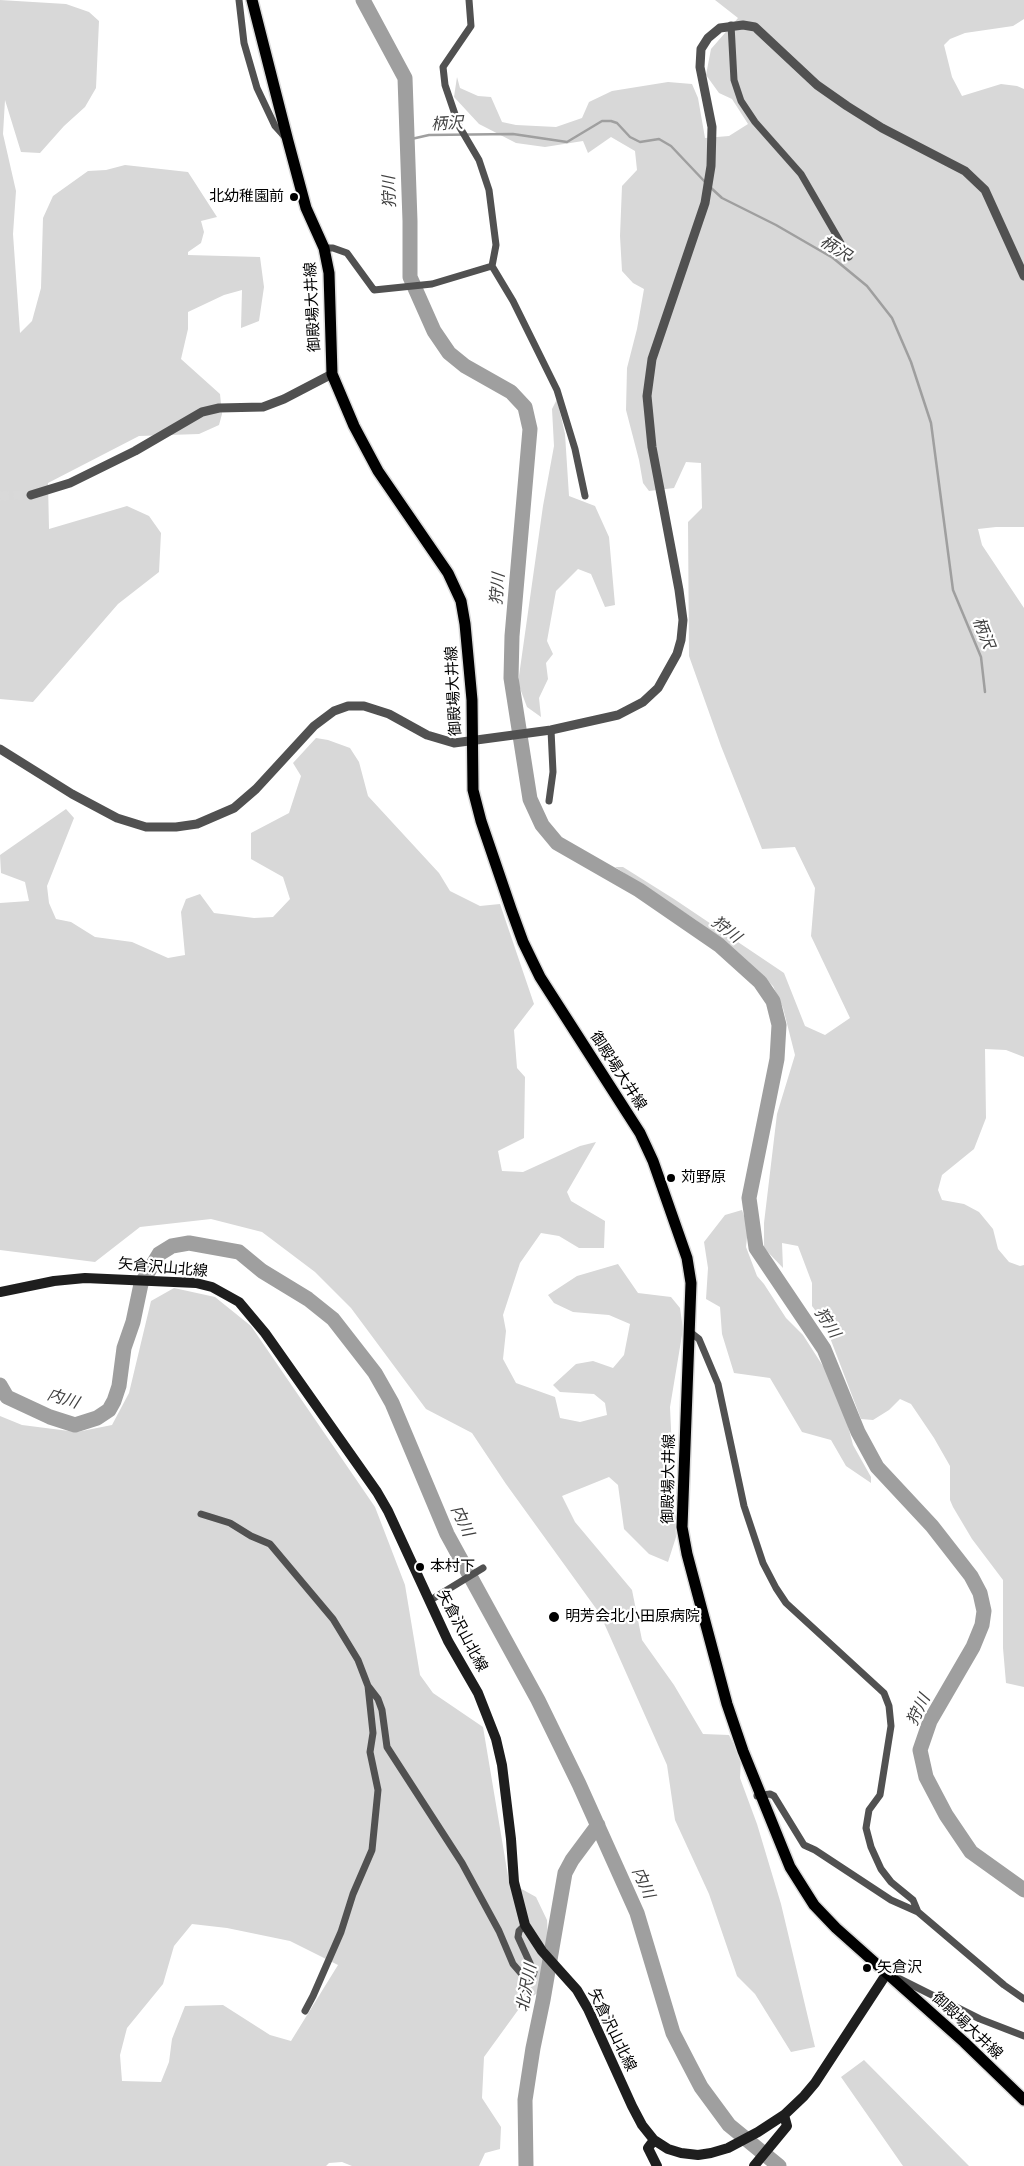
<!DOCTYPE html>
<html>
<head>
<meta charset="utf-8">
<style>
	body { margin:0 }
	canvas { display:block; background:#fff }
</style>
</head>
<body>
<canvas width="1024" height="2166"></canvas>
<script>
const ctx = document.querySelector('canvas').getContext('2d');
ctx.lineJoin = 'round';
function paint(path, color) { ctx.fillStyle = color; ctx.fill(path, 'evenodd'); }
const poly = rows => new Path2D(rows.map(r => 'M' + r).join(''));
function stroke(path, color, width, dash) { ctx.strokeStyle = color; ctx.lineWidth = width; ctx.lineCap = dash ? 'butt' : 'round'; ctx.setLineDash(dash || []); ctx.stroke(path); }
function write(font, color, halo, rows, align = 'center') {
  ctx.font = font + ' "Noto Sans","Noto Sans JP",sans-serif'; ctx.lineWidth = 4.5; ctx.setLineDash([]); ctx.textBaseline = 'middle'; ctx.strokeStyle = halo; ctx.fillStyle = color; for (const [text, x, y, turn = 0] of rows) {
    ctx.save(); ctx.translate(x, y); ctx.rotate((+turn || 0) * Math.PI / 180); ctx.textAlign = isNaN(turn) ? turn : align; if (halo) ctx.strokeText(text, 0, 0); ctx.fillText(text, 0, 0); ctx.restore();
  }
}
const green = poly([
	[0,0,66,4,89,12,99,21,96,88,85,107,64,126,40,153,21,152,5,100,3,134,16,191,13,234,20,333,32,321,41,288,43,218,53,196,88,171,106,170,125,165,188,172,217,217,201,221,204,232,201,243,188,252,188,255,260,257,264,287,259,321,241,328,242,290,224,295,188,312,188,329,181,359,220,394,222,414,219,425,199,434,139,436,48,483,49,529,127,506,149,516,161,533,159,572,118,604,33,702,0,699],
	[715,0,1024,0,1024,19,1013,26,965,33,950,39,944,45,952,77,962,96,1001,84,1017,86,1024,89,1024,527,996,527,978,529,982,545,1024,608,1024,1057,1006,1050,985,1049,986,1118,974,1149,942,1175,938,1190,942,1200,964,1204,979,1212,993,1229,998,1249,1009,1262,1020,1266,1024,1265,1024,1687,1006,1683,1003,1648,1003,1580,972,1539,953,1507,950,1500,950,1466,934,1438,911,1404,900,1399,889,1410,873,1420,861,1419,824,1322,812,1306,812,1283,798,1246,782,1243,783,1268,764,1248,764,1223,777,1114,795,1055,783,1008,773,986,731,947,696,920,615,867,623,867,674,899,784,973,805,1026,825,1035,850,1018,811,936,815,888,795,847,762,849,721,746,689,656,688,522,702,508,701,463,686,462,674,488,649,491,643,483,639,460,626,410,627,368,637,329,644,289,633,283,622,271,620,236,622,186,637,170,635,151,611,137,588,153,583,141,545,147,516,143,479,124,454,97,457,77,460,88,478,96,491,97,502,122,516,125,556,127,582,118,589,102,612,91,668,82,692,84,698,98,705,138,729,136,748,124,732,99,719,93,706,75,711,49,738,18],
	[557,399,565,434,569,496,595,506,609,537,615,605,605,607,591,574,578,569,556,591,547,641,553,654,546,663,548,679,539,698,541,717,527,707,518,683,543,506,554,446,552,409],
	[316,738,328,740,350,748,359,762,368,796,439,873,450,891,480,906,500,904,534,1004,514,1030,517,1068,525,1077,524,1138,498,1151,502,1171,523,1172,580,1146,596,1142,567,1192,571,1201,605,1221,604,1248,579,1248,559,1236,541,1233,520,1263,503,1315,506,1331,503,1359,516,1383,555,1397,560,1418,580,1422,607,1415,605,1403,594,1394,560,1392,553,1385,576,1364,593,1361,613,1368,624,1355,630,1324,609,1315,573,1312,554,1303,548,1295,577,1276,618,1264,638,1293,671,1297,680,1308,683,1329,670,1407,676,1537,668,1562,649,1554,624,1529,618,1485,609,1477,562,1496,575,1522,632,1590,642,1640,674,1685,703,1734,729,1735,741,1759,740,1778,757,1824,781,1904,815,2047,791,2052,755,1994,737,1976,709,1894,675,1820,667,1765,600,1614,506,1484,472,1433,426,1409,351,1308,315,1272,262,1232,211,1219,140,1227,95,1262,0,1250,0,903,29,901,25,882,1,873,0,855,66,809,74,818,47,886,49,903,56,919,71,922,95,937,132,942,168,958,185,955,181,912,186,899,200,894,214,913,254,918,273,917,290,899,283,877,251,859,251,833,289,813,301,776,293,763],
	[742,1210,748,1228,746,1247,757,1276,764,1284,786,1318,803,1335,839,1391,853,1445,871,1477,871,1483,846,1466,831,1440,802,1432,770,1378,734,1373,722,1334,720,1307,706,1299,708,1268,704,1242,725,1215],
	[174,1288,215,1297,251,1326,375,1507,405,1585,420,1675,433,1693,483,1727,509,1882,536,1897,547,1920,550,1972,541,1990,521,2006,484,2057,482,2098,501,2127,500,2149,485,2153,479,2166,352,2166,342,2162,329,2163,326,2166,0,2166,0,1416,22,1425,77,1432,112,1425,129,1393,151,1301],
	[192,1924,227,1928,290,1941,338,1965,291,2041,270,2035,223,2005,185,2006,172,2039,169,2062,161,2082,122,2081,120,2055,127,2028,163,1984,174,1946],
	[864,2060,969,2166,903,2166,841,2077]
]);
const stream = poly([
	[407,140,429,135,513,134,567,142,602,121,611,121,617,123,630,137,640,142,659,139,671,146,706,183],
	[710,187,722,198,776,225,833,258,867,286,892,318,911,362,931,423,953,590,981,657,985,692]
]);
const river = poly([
	[363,0,405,78,410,221,410,277,434,331,449,353,465,366,511,392,525,407,530,429,512,636,511,678,530,799,542,825,557,843,639,890,719,945,760,982,773,1001,779,1025,777,1059,749,1198,756,1248,824,1349,858,1432,877,1467,932,1526,971,1576,980,1593,984,1611,982,1625,973,1647,930,1721,920,1750,926,1777,946,1815,971,1852,1024,1890],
	[0,1385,7,1397,50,1417,75,1425,97,1418,109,1410,114,1401,119,1386,124,1348,133,1322,141,1284,159,1254,172,1246,189,1243,239,1252,262,1271,308,1299,333,1319,375,1373,392,1403,447,1534,538,1700,579,1784,637,1913,673,2033,689,2064,701,2087,729,2125,779,2166],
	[526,2166,525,2100,533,2048,543,2000,565,1873,572,1860,598,1825]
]);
const tertiaryTunnel = poly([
	[0,496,31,495]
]);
const minor = poly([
	[239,0,244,43,257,88,275,126,285,137],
	[469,0,471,26,443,67,445,85,459,126,479,160,489,190,496,245,492,266,513,301,557,390,575,449,585,496],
	[731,25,734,80,741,101,755,122,801,174,849,257],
	[324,248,333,248,347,253,374,290,432,284,492,266],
	[549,801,553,772,551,730],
	[690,1332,699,1339,718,1384,744,1506,763,1563,776,1588,786,1603,884,1693,889,1706,891,1726,880,1795,869,1810,866,1828,871,1847,881,1869,891,1882,913,1900,918,1912],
	[201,1514,230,1523,251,1536,270,1544,333,1619,358,1660,368,1686,373,1733,370,1752,378,1790,372,1850,353,1894,341,1932,313,1996,305,2011],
	[429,1601,483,1568],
	[368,1686,378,1699,382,1710,387,1747,462,1863,499,1931,513,1964,526,1979,529,1980,532,1978,534,1972,518,1937,519,1931,525,1925],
	[757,1796,770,1794,774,1796,804,1845,815,1850,891,1900,918,1912,1004,1985,1024,1999],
	[894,1976,980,2019,1024,2036]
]);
const tertiary = poly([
	[31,495,70,483,135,451,202,412,219,408,263,407,284,399,332,374],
	[0,749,72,794,117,818,146,827,176,827,197,824,234,808,256,789,314,726,334,711,348,706,364,706,389,714,427,735,454,743,551,730,618,715,643,702,658,688,677,654,681,640,683,620,679,590,652,447,647,396,652,359,705,203,711,166,712,127,700,67,701,49,708,38,720,28,743,25,755,27,817,85,847,106,882,128,965,171,985,190,1024,276]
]);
const secondary = poly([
	[0,1292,54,1281,85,1278,196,1283,212,1287,239,1302,265,1333,377,1492,388,1511,448,1641,478,1693,496,1739,502,1765,511,1839,514,1882,525,1925,542,1951,577,1990,588,2009,632,2106,642,2125,654,2140,668,2149,681,2153,698,2155,711,2153,728,2148,758,2132,784,2115,804,2096,815,2083,887,1973],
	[654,2140,648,2148,657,2166],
	[754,2166,787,2126,784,2115]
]);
const primary = poly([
	[252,0,288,141,306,208,324,248,329,273,332,374,354,426,378,471,448,573,461,601,465,624,472,700,473,790,481,821,511,909,523,942,540,977,640,1133,653,1161,687,1258,691,1283,682,1527,687,1554,727,1704,743,1751,790,1867,814,1905,836,1928,964,2042,1024,2100]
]);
const markers = [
	[294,197,5,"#000"],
	[671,1178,5,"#000"],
	[420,1567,5,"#000"],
	[554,1617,6,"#000"],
	[867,1968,5,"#000"]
];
const poiNames = [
	["北幼稚園前",284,197,"right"],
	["苅野原",681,1178],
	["本村下",430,1567],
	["明芳会北小田原病院",565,1617],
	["矢倉沢",877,1968]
];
const streetNames = [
	["御殿場大井線",313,307,-93],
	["御殿場大井線",454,691,-93],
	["御殿場大井線",618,1071,57],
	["矢倉沢山北線",163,1268,5],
	["御殿場大井線",669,1479,-89],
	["矢倉沢山北線",462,1631,62],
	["御殿場大井線",967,2026,43],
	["矢倉沢山北線",612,2030,64]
];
const waterNames = [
	["柄沢",447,124,-3],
	["狩川",390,192,-92],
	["柄沢",835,249,33],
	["狩川",498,589,-85],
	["柄沢",983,633,68],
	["狩川",726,930,38],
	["狩川",827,1323,57],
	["内川",63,1399,18],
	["内川",462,1521,65],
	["狩川",919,1710,-64],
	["内川",643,1883,66],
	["北沢川",527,1988,-80]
];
paint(green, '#d8d8d8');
stroke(stream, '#9f9f9f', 2.5);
stroke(river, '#9f9f9f', 15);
stroke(tertiaryTunnel, '#d9d9d9', 9, [9, 4.5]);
stroke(primary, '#dbdbdb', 14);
stroke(minor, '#515151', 7);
stroke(tertiary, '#515151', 9);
stroke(secondary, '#1e1e1e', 10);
stroke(primary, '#000', 11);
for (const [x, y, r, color] of markers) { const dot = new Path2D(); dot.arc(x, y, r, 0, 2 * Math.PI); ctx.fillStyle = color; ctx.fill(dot); stroke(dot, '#fff', 2); }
write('15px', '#000', '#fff', poiNames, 'left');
write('15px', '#000', '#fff', streetNames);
write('italic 16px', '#404040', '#fff', waterNames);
</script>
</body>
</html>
